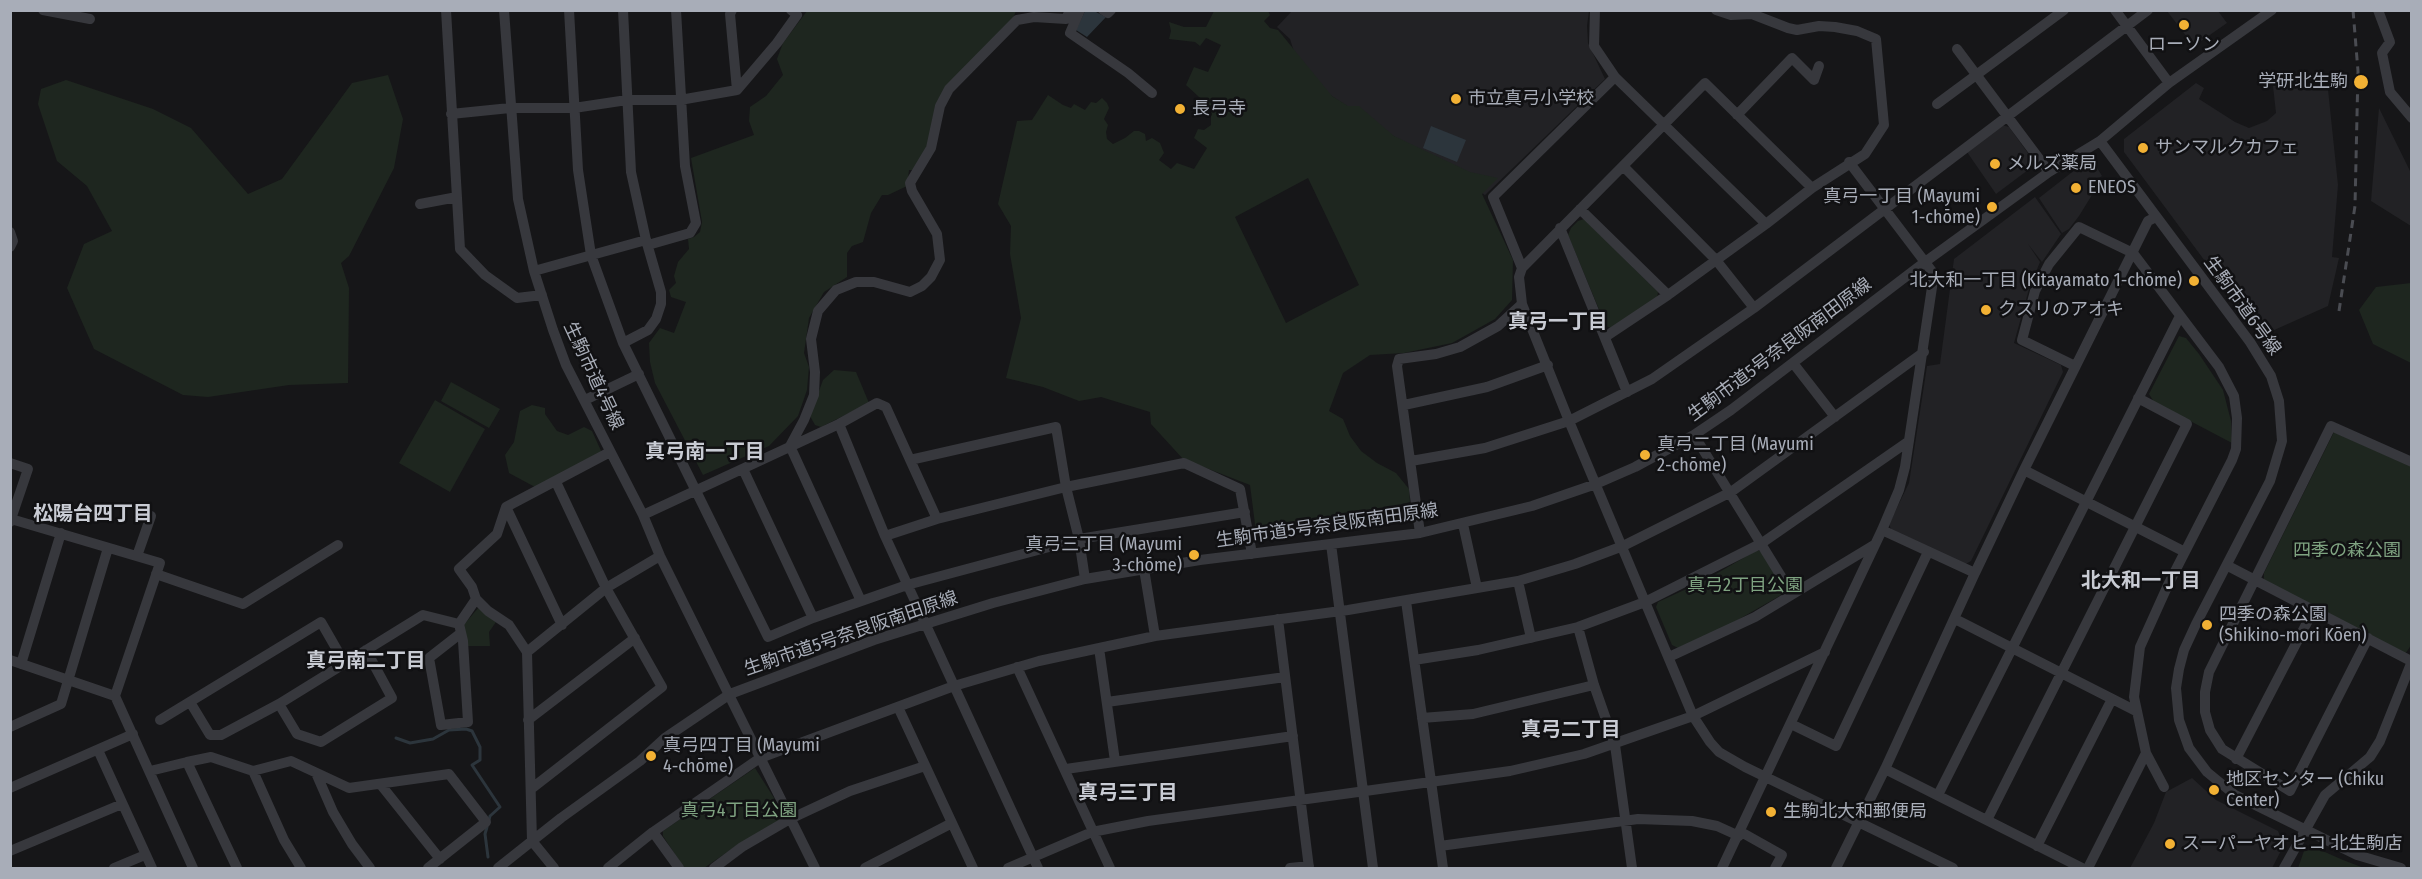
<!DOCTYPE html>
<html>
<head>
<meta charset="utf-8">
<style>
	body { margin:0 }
	#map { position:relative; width:2422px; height:879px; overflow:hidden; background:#161618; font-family:"Fira Sans Condensed",sans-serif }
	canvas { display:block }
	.frame { position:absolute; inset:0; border:12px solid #a8adb8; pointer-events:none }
</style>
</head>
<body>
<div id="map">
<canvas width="2422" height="879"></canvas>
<div class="frame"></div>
</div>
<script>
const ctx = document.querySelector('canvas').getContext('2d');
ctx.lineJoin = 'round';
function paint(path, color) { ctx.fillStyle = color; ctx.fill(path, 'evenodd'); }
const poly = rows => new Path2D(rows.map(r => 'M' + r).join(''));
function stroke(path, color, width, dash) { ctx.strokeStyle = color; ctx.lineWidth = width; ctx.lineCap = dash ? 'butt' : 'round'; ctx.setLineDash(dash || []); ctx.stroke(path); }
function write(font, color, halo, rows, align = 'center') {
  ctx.font = font + ' "Fira Sans Condensed","Noto Sans JP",sans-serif'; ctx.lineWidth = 5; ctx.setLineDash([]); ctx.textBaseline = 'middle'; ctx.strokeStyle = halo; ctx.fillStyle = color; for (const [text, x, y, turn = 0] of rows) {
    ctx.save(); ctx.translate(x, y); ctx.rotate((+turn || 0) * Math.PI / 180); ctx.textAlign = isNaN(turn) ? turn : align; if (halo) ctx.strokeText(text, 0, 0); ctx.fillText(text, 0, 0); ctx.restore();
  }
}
const built = poly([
	[1292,11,1589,11,1587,26,1588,43,1605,79,1485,195,1302,77,1290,39,1277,27],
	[2167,11,2218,11,2227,23,2194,46],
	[2296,80,2327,80,2338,185,2332,257,2339,258,2328,306,2272,331,2245,315,2124,152,2124,139,2196,83,2204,88,2199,99,2235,122,2249,128,2267,121,2276,113,2273,86],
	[2379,108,2411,173,2411,226,2371,201],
	[2002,125,2009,127,2033,160,2032,167,1996,194,1967,152],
	[2093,161,2102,176,2098,179,2100,182,2079,216,2069,229,2062,233,2039,198,2085,162],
	[2035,197,2061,234,2042,262,2028,244,2040,262,2029,289,2014,343,2061,365,2063,372,1971,561,1964,565,1892,532,1889,524,1909,483,1927,366,1940,364,1954,259],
	[2192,778,2216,800,2278,831,2284,845,2272,868,2130,868,2154,823,2166,792]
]);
const green = poly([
	[807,11,1016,11,1013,18,940,99,929,146,914,170,909,170,907,186,888,195,882,195,871,213,863,242,852,246,847,253,847,277,824,292,809,318,804,353,809,367,807,390,798,416,769,446,703,475,655,383,650,362,649,343,660,328,674,333,686,302,671,297,669,290,676,283,674,276,678,262,689,249,688,239,694,237,700,232,702,222,691,158,754,135,749,121,750,107,766,96,783,75,777,59,783,43],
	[1214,11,1268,11,1270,15,1264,21,1270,28,1278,30,1332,96,1348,106,1359,106,1394,136,1470,172,1498,178,1482,194,1513,260,1512,300,1495,319,1452,343,1404,353,1370,355,1343,373,1329,411,1343,419,1350,436,1361,451,1377,463,1396,473,1409,489,1410,502,1376,511,1376,520,1256,532,1250,485,1183,459,1151,424,1150,412,1101,397,1079,401,1043,387,1006,378,1021,318,1010,254,1011,226,998,204,1017,121,1032,120,1048,95,1063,105,1071,108,1074,104,1085,110,1091,102,1096,103,1102,98,1107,103,1109,108,1104,119,1108,125,1106,132,1107,139,1113,144,1125,138,1134,131,1139,131,1145,134,1146,141,1152,138,1160,143,1164,153,1159,160,1171,169,1177,163,1194,169,1207,148,1194,138,1198,129,1204,130,1211,125,1211,108,1186,85,1194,67,1208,72,1221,45,1206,38,1200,46,1195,42,1169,39,1171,31,1169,22,1184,27,1206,27],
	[1308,178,1359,285,1286,323,1235,217],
	[388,75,403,119,394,168,349,256,341,263,349,288,348,383,289,385,208,397,183,395,94,349,67,288,84,244,112,231,87,186,57,161,38,104,41,89,66,80,153,109,191,128,248,194,282,179,352,83],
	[1584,219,1658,292,1657,299,1611,328,1606,326,1568,235,1571,228,1578,221],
	[2411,283,2412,283,2411,363,2373,344,2359,310,2376,287],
	[2179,336,2186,338,2199,354,2223,390,2231,421,2232,443,2154,402,2149,394],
	[834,370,856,372,869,403,821,427,815,425,810,416,823,380],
	[451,382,500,409,489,428,441,401],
	[435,400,485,429,450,492,399,463],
	[532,405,545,408,545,414,557,431,568,435,584,427,592,431,602,453,535,487,509,473,505,455,514,442,520,411],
	[2334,432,2411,466,2412,644,2405,654,2264,581,2264,573],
	[1757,550,1763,552,1785,588,1783,594,1727,626,1678,648,1672,645,1656,607,1658,602,1704,581],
	[479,607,496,622,489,632,490,646,468,646,462,627],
	[755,768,786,817,739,844,704,868,684,868,663,836,663,831],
	[2318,849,2343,860,2364,868,2298,868,2304,851]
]);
const water = poly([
	[1085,11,1094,11,1106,17,1087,37,1076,30],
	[1431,126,1466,140,1457,162,1423,148]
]);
const stream = poly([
	[396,738,410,743,433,739,449,730,466,729,472,731,480,747,480,760,472,765,500,807,490,816,489,820],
	[487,827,485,834,488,857]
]);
const minor = poly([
	[43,10,90,19],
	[446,10,460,249,485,275,517,298,542,295],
	[504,10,518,199,534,271,553,330,566,365,643,515,660,556,815,868],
	[569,10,578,170,591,255,623,343,768,637,813,618,907,585,1079,539,1245,512],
	[623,10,631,172,646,240,661,292,661,304,656,319,648,330,623,343],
	[732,10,730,14,737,90],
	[1080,10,1070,33,1128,73,1152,93],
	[1103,10,1108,13,1111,10],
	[1595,10,1594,46,1615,77,1766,224],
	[2115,10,2169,83],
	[2378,10,2390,42,2382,53,2390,92,2412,118],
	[1957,49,2049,172],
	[1937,104,2064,10],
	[451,114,510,108,574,108,627,100,680,100,737,90,777,43,797,15,791,10],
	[1737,115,1792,58,1814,80,1819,66],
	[2100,141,2250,342,2271,376,2279,401,2282,441,2270,481,2196,624,2184,650,2179,669,2176,688,2179,720,2189,748,2207,772,2235,795,2357,855,2401,868],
	[1624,167,1716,260,1754,308],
	[1812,188,1705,83,1522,268,1519,277,1522,304,1569,421,1693,716,1710,742,1719,752,1745,767,1953,868],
	[420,204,457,197],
	[1580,209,1668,295],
	[1560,228,1627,392],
	[10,232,13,241,10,247],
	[648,245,690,233,696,223,685,166,676,10],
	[1522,268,1493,197,1615,77],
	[534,271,646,240],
	[1605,337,1668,295,1766,224,1812,188,1865,154,1884,125,1876,39,1857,31,1835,27,1819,26,1797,30,1788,28,1752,14,1731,15,1716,10],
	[1793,363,1835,417],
	[2075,366,2022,340,2035,291,2049,264,2079,227,2133,253,2219,367,2234,396,2237,418,2236,449,2232,460,2168,585,2140,647,2134,697,2146,753,2088,868],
	[585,400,639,374],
	[1404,405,1487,387,1548,365],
	[839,424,885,536,1038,868],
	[1694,435,1792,594],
	[910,460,1056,427,1066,487,1079,539,1085,579],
	[1411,461,1485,448,1569,421,1652,379,1754,308,2148,10],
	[10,463,28,469,11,519],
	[743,469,813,618],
	[2024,470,2185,552],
	[506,507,562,625],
	[643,515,839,424,877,403,886,407,937,519],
	[10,522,11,519,160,563,115,696,193,868],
	[1463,524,1477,588],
	[1882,530,1975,573,2024,470,2148,221,2156,217],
	[1420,533,1397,366,1399,359,1436,354,1460,347,1498,326,1522,304],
	[885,536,937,519,1066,487,1184,463,1240,489,1252,554],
	[1331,544,1373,868],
	[137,556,151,516],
	[2228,566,2411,661],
	[1144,569,1155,636],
	[156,574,243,604,338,545],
	[1518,581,1531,638],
	[861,601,790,446,804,420,814,395,815,372,811,339,818,311,836,290,856,282,874,282,910,292,922,286,931,277,940,260,937,234,912,191,910,183,931,148,940,106,949,89,1017,20,1034,17,1066,19,1070,10],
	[1406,601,1443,868],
	[1278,619,1309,868],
	[1955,619,2136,711],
	[1578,627,1594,685,1615,745,1632,868],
	[461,633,429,658,441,725,468,722,463,641,459,624,476,599],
	[2368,638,2290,791,2222,749,2210,730,2205,712,2205,692,2209,672,2331,426,2412,462],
	[1099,648,1115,761],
	[527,652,509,625,488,611,476,599,472,587,459,569,497,534,506,507,610,452],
	[1669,657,1755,617,1874,545],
	[10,660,115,696],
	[1414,660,1478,650,1578,627,1645,602,1762,543,1909,441],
	[21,664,61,533],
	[1017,667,1110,868],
	[190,702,210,735,221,735,279,704,423,615,459,624],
	[1107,702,1285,677],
	[279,704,297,734,321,742,392,698,366,650],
	[898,707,973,868],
	[1422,718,1473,714,1594,685],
	[160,720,321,622,344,662],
	[528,720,635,638],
	[1791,724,1836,746,1928,552],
	[10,727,61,704,108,548],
	[98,750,152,868],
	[2146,753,2164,787],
	[2236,759,2313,611],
	[187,762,211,757,253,771,291,761,349,788,449,774,486,822,428,868],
	[1066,769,1293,736],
	[1885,769,2082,868],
	[150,771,187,762,237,868],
	[253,771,284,840,301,868],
	[316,773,333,812,352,844,370,868],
	[381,785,440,859],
	[10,788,133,734],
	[531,789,662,687,606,588,556,482],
	[1938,795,2180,316],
	[1987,820,2187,424,2138,398],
	[653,832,679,868],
	[1741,832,1782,855,1775,868],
	[1440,846,1638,819,1692,821,1717,826,1739,836],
	[2037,846,2112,699],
	[10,851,122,804],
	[114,868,145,855],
	[498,868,561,818,640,761,665,738,730,694,874,640,993,603,1085,579,1200,560,1420,533,1532,506,1596,484,1635,467,1694,435,1731,410,1925,262,2049,172,2100,141,2169,83,2272,10],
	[554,868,532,841,527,652,606,588,660,556],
	[608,868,653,832,760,758,954,686,1039,661,1155,636,1348,610,1518,581,1575,564,1623,546,1731,492,1924,352],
	[714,868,742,847,790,819,850,791,925,766],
	[865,868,952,823],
	[1008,868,1092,832,1148,821,1510,771,1584,754,1693,716,1825,652],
	[1290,868,1309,866],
	[1722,868,1882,530,1899,490,1905,467,1934,274,1849,162],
	[1836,868,1885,769,1975,573],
	[2284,868,2325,795,2370,757,2380,741,2412,661]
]);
const rail = poly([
	[2339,311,2355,206,2358,71,2353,10]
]);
const markers = [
	[2184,25,6,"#f2b134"],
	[2361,82,8,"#f2b134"],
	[1456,99,6,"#f2b134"],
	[1180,109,6,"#f2b134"],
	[2143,148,6,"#f2b134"],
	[1995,164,6,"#f2b134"],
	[2076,188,6,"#f2b134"],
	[1992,207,6,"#f2b134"],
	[2194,281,6,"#f2b134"],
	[1986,310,6,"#f2b134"],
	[1645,455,6,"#f2b134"],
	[1194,555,6,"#f2b134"],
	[2207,625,6,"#f2b134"],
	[651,756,6,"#f2b134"],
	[2214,790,6,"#f2b134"],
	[1771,812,6,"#f2b134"],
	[2170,844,6,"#f2b134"]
];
const poiNames = [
	["ローソン",2184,45,"center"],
	["学研北生駒",2348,82,"right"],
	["市立真弓小学校",1468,99],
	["長弓寺",1192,109],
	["サンマルクカフェ",2155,148],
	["メルズ薬局",2007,164],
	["ENEOS",2088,188],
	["真弓一丁目 (Mayumi",1980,197,"right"],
	["1-chōme)",1980,218,"right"],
	["北大和一丁目 (Kitayamato 1-chōme)",2182,281,"right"],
	["クスリのアオキ",1998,310],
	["真弓二丁目 (Mayumi",1657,445],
	["2-chōme)",1657,466],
	["真弓三丁目 (Mayumi",1182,545,"right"],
	["3-chōme)",1182,566,"right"],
	["四季の森公園",2219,615],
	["(Shikino-mori Kōen)",2219,636],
	["真弓四丁目 (Mayumi",663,746],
	["4-chōme)",663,767],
	["地区センター (Chiku",2226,780],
	["Center)",2226,801],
	["生駒北大和郵便局",1783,812],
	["スーパーヤオヒコ 北生駒店",2182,844]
];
const streetNames = [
	["生駒市道6号線",2242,306,54],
	["生駒市道5号奈良阪南田原線",1780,350,-37],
	["生駒市道4号線",593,376,65],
	["生駒市道5号奈良阪南田原線",1327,526,-8],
	["生駒市道5号奈良阪南田原線",851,634,-19]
];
const parkNames = [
	["四季の森公園",2347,551],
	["真弓2丁目公園",1745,586],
	["真弓4丁目公園",739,811]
];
const neighbourhoodNames = [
	["真弓一丁目",1558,322],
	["真弓南一丁目",705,452],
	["松陽台四丁目",93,514],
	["北大和一丁目",2141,581],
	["真弓南二丁目",366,661],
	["真弓二丁目",1571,730],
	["真弓三丁目",1128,793]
];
paint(built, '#222225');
paint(green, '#1e261f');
paint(water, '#2c353c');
stroke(stream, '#2c353c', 3);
stroke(minor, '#37383d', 10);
stroke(rail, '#4a4c52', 3, [8, 6]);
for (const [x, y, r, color] of markers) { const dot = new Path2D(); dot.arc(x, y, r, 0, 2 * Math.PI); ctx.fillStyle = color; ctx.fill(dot); stroke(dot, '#111113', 2); }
write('18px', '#a8adb8', '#111113', poiNames, 'left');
write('18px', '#a8adb8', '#111113', streetNames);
write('18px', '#7fa381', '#111113', parkNames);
write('bold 20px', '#c9ccd4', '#111113', neighbourhoodNames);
</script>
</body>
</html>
